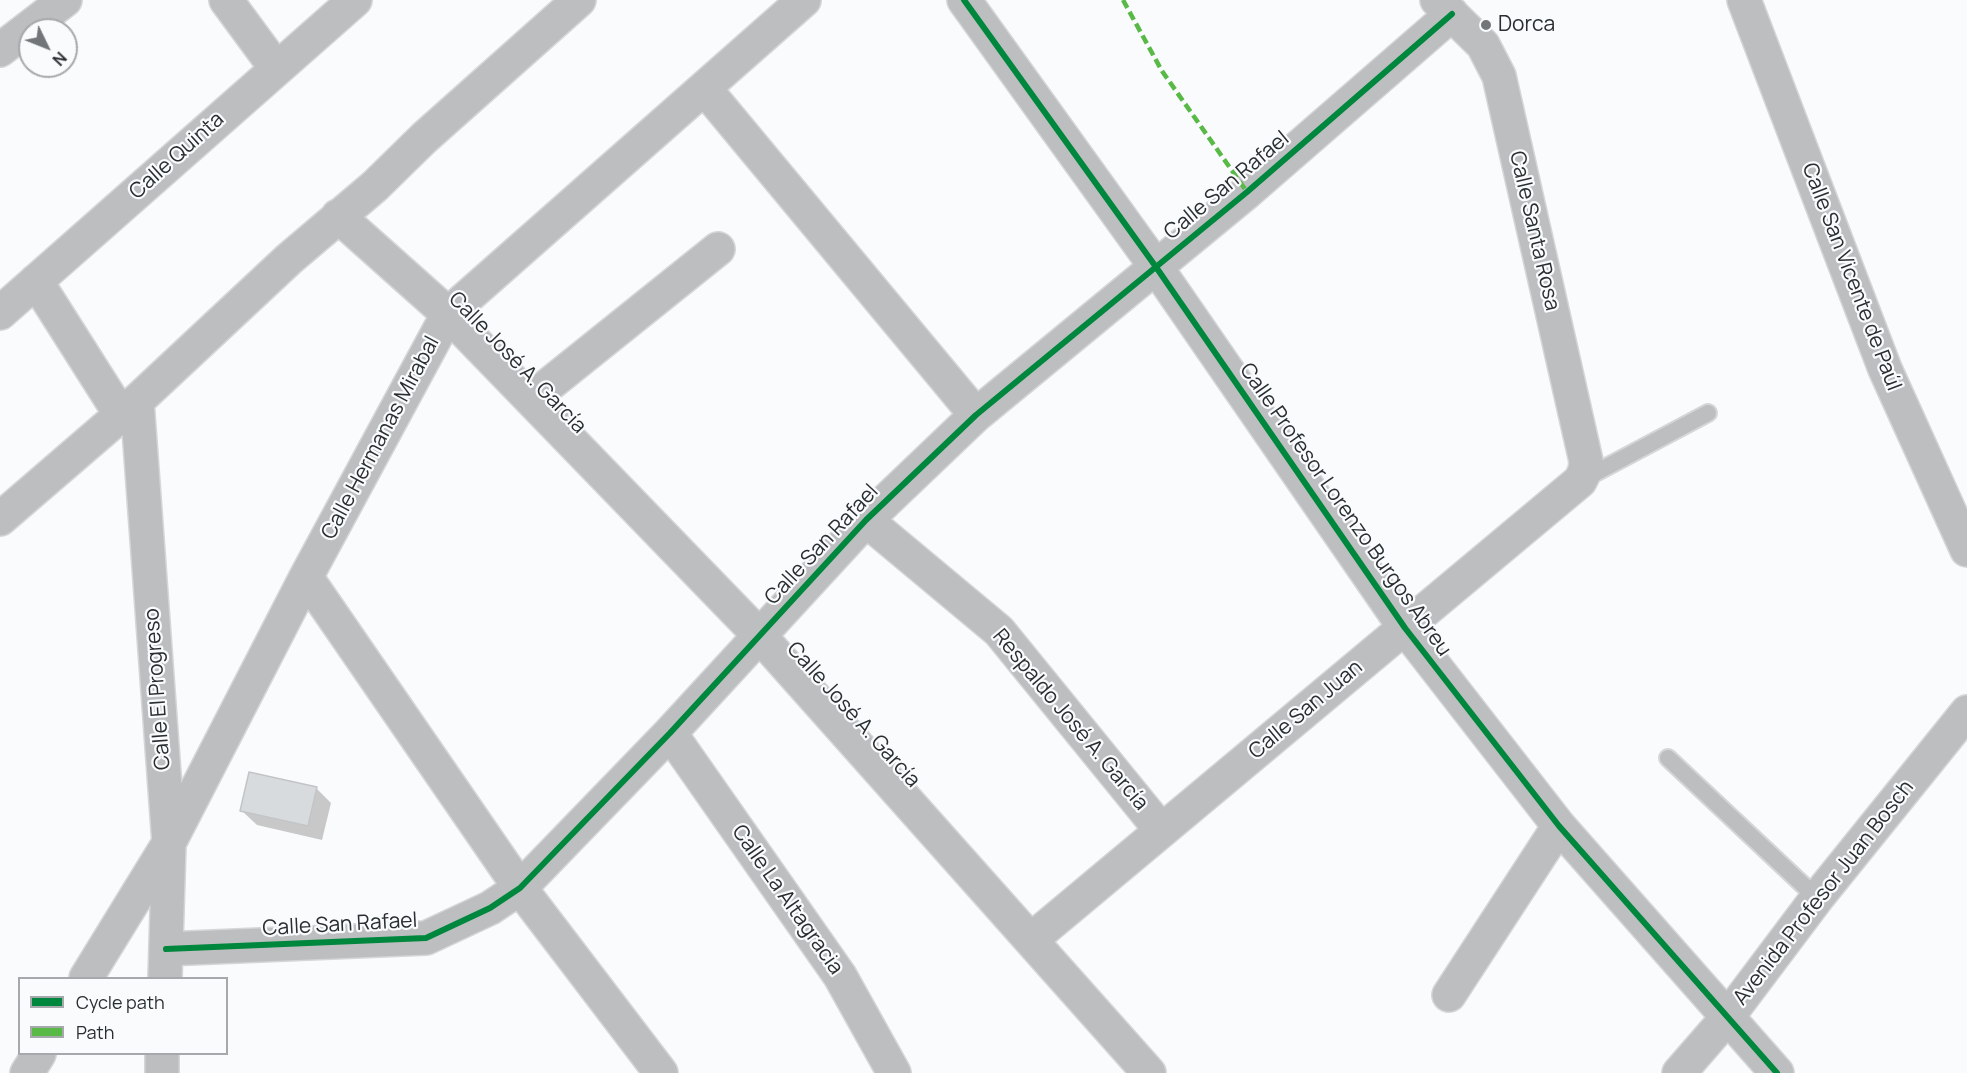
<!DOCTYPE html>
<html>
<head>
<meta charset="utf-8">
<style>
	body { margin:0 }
	#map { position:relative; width:1967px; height:1073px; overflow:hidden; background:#fafbfc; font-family:Manrope,sans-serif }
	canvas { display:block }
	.legend { position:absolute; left:18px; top:977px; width:210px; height:78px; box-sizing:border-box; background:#f9fbfd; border:2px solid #a6a9ab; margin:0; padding:8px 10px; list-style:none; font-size:18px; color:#292e31 }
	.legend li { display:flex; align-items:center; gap:12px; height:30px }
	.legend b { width:30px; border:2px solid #a6a9ab }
	.north { position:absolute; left:18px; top:18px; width:60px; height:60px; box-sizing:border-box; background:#f9fbfd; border:2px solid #a6a9ab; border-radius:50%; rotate:133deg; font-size:16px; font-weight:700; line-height:24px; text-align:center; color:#292e31 }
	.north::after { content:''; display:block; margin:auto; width:21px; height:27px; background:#727678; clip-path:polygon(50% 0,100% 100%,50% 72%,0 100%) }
</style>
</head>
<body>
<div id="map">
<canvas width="1967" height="1073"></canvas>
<ul class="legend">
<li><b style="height:8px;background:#00873e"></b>Cycle path</li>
<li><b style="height:8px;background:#58b947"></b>Path</li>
</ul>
<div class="north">N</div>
</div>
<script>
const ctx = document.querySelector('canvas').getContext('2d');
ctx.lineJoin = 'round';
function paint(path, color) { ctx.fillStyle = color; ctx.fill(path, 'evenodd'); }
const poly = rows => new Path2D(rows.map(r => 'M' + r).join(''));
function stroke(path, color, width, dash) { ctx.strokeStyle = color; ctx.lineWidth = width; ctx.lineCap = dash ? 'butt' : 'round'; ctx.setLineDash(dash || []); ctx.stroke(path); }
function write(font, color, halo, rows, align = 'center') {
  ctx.font = font + ' Manrope,sans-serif'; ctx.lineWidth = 4.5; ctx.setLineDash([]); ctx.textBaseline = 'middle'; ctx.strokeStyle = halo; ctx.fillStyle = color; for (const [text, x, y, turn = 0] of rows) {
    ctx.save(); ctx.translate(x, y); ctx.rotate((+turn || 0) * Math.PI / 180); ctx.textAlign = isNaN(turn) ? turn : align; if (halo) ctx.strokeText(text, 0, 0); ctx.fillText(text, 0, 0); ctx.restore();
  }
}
const shadow = poly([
	[316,788,331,803,322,840,257,825,242,811]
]);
const building = poly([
	[249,772,317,787,308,826,240,811,249,772]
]);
const service = poly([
	[1582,480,1708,413],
	[1668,758,1817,898]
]);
const minor = poly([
	[226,0,276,68],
	[964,0,1156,267,1405,628,1559,826,1777,1073],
	[0,50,65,0],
	[705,89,976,415],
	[338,216,448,314,759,635,1149,1073],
	[36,281,121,415],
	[0,313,355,0],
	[531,399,718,249],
	[137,401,169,843,165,978],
	[0,519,137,401,289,259,375,186,424,138,579,0],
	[866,520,999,631,1161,830],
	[306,577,520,888,661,1073],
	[670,733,840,976,894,1073],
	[1032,939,1580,481,1585,471,1586,461,1499,76,1483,45,1437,0],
	[166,949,426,938,490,908,520,888,670,733,866,520,976,415,1247,192,1452,14],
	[86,978,169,843,306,577,448,314,804,0],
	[1449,995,1559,826],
	[27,1073,39,1054],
	[162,1073,162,1054]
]);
const tertiary = poly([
	[1744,0,1885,369,1967,550],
	[1679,1073,1726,1019,1817,898,1967,712]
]);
const quiet = poly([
	[1123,0,1162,71,1247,192]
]);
const cycleway = poly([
	[964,0,1156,267,1405,628,1559,826,1777,1073],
	[166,949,426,938,490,908,520,888,670,733,866,520,976,415,1247,192,1452,14]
]);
const markers = [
	[1486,25,6,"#727678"]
];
const poiNames = [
	["Dorca",1498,25]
];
const streetNames = [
	["Calle Quinta",177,156,-42],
	["Calle San Rafael",1227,186,-40],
	["Calle Santa Rosa",1534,231,77],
	["Calle San Vicente de Paúl",1851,277,69],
	["Calle José A. García",517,363,46],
	["Calle Hermanas Mirabal",381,438,-62],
	["Calle Profesor Lorenzo Burgos Abreu",1345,510,55],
	["Calle San Rafael",822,545,-47],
	["Calle El Progreso",158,689,-94],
	["Calle San Juan",1306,710,-40],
	["Calle José A. García",853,715,48],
	["Respaldo José A. García",1070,720,50],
	["Avenida Profesor Juan Bosch",1824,893,-52],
	["Calle La Altagracia",787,900,55],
	["Calle San Rafael",340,925,-3]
];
paint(shadow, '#0003');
paint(building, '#d8dbdd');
stroke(building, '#c2c5c7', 1.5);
stroke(service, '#d4d6d7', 20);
stroke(minor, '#d4d6d7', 36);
stroke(tertiary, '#d4d6d7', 36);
stroke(service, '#bdbec0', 16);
stroke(minor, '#bdbec0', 33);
stroke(tertiary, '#bdbec0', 33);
stroke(quiet, '#58b947', 4.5, [9, 4.5]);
stroke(cycleway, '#00873e', 6);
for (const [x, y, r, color] of markers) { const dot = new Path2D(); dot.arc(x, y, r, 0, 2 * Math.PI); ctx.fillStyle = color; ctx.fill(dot); stroke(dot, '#f9fbfd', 2); }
write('21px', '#292e31', '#f9fbfd', poiNames, 'left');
write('21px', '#292e31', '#f9fbfd', streetNames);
</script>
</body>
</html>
